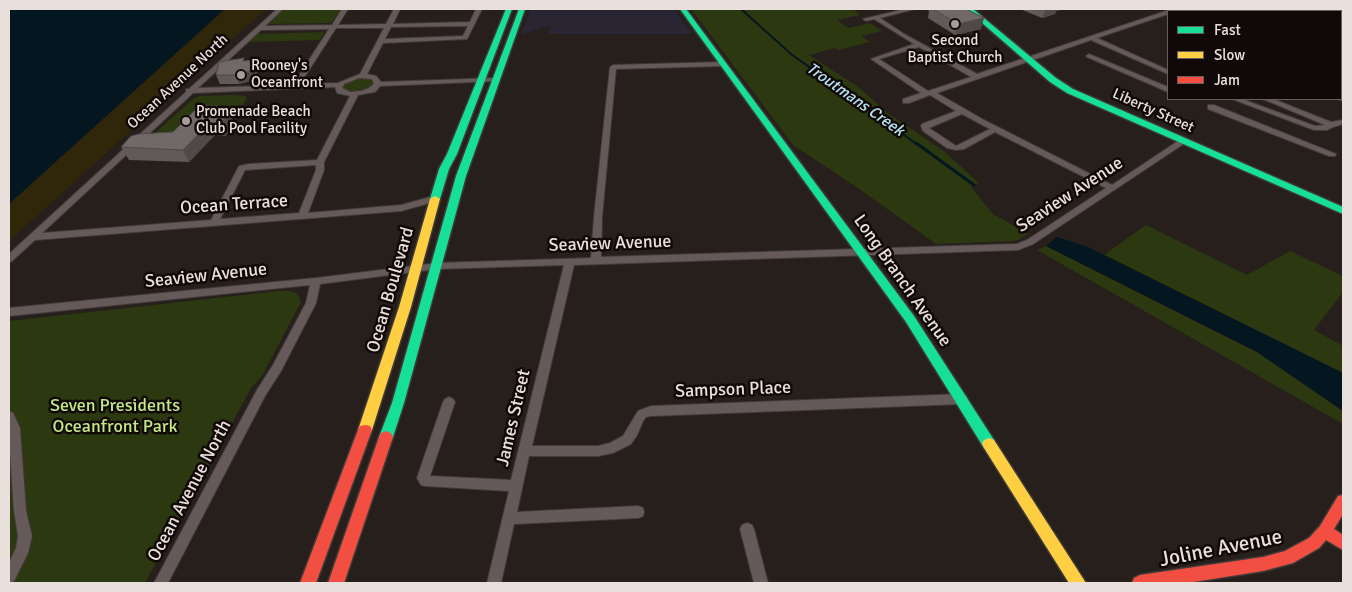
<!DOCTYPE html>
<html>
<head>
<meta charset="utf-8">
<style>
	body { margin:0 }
	#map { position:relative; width:1352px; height:592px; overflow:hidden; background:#271f1c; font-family:Signika,sans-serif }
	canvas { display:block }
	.frame { position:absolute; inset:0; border:10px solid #eae0db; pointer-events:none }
	.legend { position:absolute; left:1167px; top:10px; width:175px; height:90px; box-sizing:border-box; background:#100907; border:1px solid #675f5c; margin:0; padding:6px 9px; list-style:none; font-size:15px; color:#eae0db }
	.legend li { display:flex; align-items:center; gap:10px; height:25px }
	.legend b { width:25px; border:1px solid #675f5c }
</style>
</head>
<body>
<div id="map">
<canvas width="1352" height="592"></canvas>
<div class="frame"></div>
<ul class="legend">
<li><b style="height:6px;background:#16e098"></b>Fast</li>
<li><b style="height:6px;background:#ffcf43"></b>Slow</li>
<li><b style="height:6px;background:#f24e42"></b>Jam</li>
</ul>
</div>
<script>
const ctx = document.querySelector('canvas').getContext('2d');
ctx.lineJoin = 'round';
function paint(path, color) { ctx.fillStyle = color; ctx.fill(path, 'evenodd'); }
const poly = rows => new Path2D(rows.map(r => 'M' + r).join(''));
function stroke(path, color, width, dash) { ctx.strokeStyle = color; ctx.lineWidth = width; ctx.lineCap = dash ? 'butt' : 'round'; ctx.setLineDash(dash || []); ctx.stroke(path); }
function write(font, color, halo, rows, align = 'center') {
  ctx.font = font + ' Signika,sans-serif'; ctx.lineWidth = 5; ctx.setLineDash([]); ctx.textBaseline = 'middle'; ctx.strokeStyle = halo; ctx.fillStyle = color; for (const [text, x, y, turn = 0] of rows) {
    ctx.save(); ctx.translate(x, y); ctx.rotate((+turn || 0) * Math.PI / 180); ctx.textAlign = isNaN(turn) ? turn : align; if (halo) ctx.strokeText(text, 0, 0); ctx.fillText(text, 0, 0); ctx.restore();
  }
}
const industrial = poly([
	[530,9,674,9,693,34,548,34,551,25,521,35]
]);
const green = poly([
	[284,9,341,9,331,23,267,24],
	[691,9,853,9,860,15,837,20,848,28,870,23,882,31,861,36,870,42,839,50,835,48,809,55,858,87,889,114,945,152,979,183,971,187,993,214,1028,234,1018,240,1012,241,936,244,855,186,793,145],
	[324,32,320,40,249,42,258,34],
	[358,78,371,79,374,80,375,85,359,91,350,92,342,88,343,83],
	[233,95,246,96,245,97,247,98,239,112,230,119,202,122,147,140,193,99,200,96],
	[1146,225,1247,275,1290,251,1343,276,1343,292,1314,330,1343,346,1343,373,1104,255],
	[1046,246,1257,352,1343,411,1343,424,1037,250],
	[279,291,290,291,297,293,301,302,262,376,251,388,145,583,9,583,9,321]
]);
const sand = poly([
	[164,9,266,9,9,241,9,149]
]);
const water = poly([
	[9,9,225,9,9,204],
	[1057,237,1088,247,1341,372,1343,373,1343,411,1257,352,1046,246]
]);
const streamFar1 = poly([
	[741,9,791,54,918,145]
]);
const stream = poly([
	[916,143,974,185]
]);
const street = poly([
	[277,9,283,9,265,26,332,25,342,9,348,9,338,25,386,24,394,9,400,9,393,24,470,22,476,9,482,9,467,39,383,43,367,74,376,76,381,82,496,78,500,80,498,81,380,86,375,92,358,95,324,162,324,170,308,213,401,205,434,196,438,199,437,201,401,211,35,240,12,261,9,262,9,254,186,92,186,89,189,89,277,9],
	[468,26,463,36,385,39,391,27,468,26],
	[336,28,384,28,360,74,338,83,300,84,336,28],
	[329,29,293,85,198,88,261,30,329,29],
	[359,78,372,79,374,84,369,88,361,91,350,92,342,88,344,84,359,78],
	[335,87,337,93,350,96,317,160,249,164,239,166,211,220,42,233,193,93,335,87],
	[316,165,316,170,299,213,220,219,245,170,316,165],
	[905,9,915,9,880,18,904,34,977,74,1166,11,1170,11,1168,11,1168,14,1097,38,1168,70,1168,74,1091,40,937,93,984,120,1112,185,1181,139,1187,139,1188,141,1033,244,1018,250,574,265,532,446,598,446,610,443,623,436,638,411,651,406,962,394,966,396,968,399,966,402,962,404,651,416,646,417,643,421,637,435,631,444,613,453,598,456,529,456,517,512,638,506,643,508,644,512,643,516,638,518,514,524,501,583,487,583,509,491,425,486,421,485,417,478,443,402,445,399,449,397,453,399,455,402,430,476,511,480,564,265,437,269,320,284,316,303,281,371,265,396,168,583,154,583,257,390,273,365,306,303,310,285,9,316,9,308,316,278,437,263,591,258,594,217,610,67,613,65,722,62,725,64,722,66,616,69,602,217,601,257,1017,244,1027,240,1106,188,995,132,964,149,956,150,947,148,923,131,921,126,922,124,956,111,930,95,909,103,903,103,903,99,921,93,871,59,914,44,874,19,866,21,863,19,905,9],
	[919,47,971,77,928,91,879,59,919,47],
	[962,114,990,129,956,146,929,128,962,114],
	[1231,9,1239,9,1242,11,1234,11,1231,9],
	[1343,35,1343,40,1341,41,1341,36,1343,35],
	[1341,44,1343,45,1343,49,1341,48,1341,44],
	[1089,54,1168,87,1168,92,1087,57,1086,56,1089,54],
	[1341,96,1343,96,1343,101,1338,99,1341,99,1341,96],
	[1232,99,1242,99,1315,126,1325,125,1263,99,1273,99,1331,122,1343,120,1343,124,1333,127,1327,130,1314,130,1232,99],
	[1208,105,1214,105,1336,154,1335,156,1329,156,1208,109,1208,105],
	[9,411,13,413,20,428,26,511,32,536,28,553,14,581,9,583,9,563,16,548,18,536,14,511,9,438,9,411],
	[747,523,752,525,754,529,768,583,754,583,740,529,742,525,747,523]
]);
const fast = poly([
	[506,9,512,9,457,154,449,169,440,199,438,201,432,201,430,199,439,169,447,154,506,9],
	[519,9,525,9,466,176,404,403,393,437,391,441,386,443,381,441,379,437,392,403,456,176,519,9],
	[680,9,686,9,914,316,994,440,996,444,994,448,989,450,984,448,906,322,680,9],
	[966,9,973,9,1056,78,1073,89,1343,207,1343,214,1067,93,1050,82,966,9]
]);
const slow = poly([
	[435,196,440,199,411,307,372,430,370,434,365,435,360,434,358,430,399,307,430,199,435,196],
	[989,438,994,440,1086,583,1069,583,984,448,982,444,984,440,989,438]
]);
const jam = poly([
	[365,425,370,426,372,430,316,583,300,583,358,430,360,426,365,425],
	[386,431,391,433,393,437,344,583,328,583,379,437,381,433,386,431],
	[1343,495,1343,514,1334,529,1343,535,1343,550,1326,540,1319,548,1293,563,1263,571,1187,583,1132,583,1134,578,1140,575,1263,557,1285,551,1309,538,1320,526,1338,496,1343,495]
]);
const wall = poly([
	[928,9,966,9,981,29,955,35,928,18,929,11,928,10],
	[1020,9,1064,9,1056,11,1055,14,1042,18],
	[245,61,259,69,254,80,239,84,220,84,216,75],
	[224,111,228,111,235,125,225,136,215,135,189,162,129,160,121,147,173,132]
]);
const shadedWall = poly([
	[1049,9,1064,9,1056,11,1055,14,1042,18,1045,10],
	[984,18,981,29,955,35,958,24],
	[256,60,259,69,254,80,239,84,236,75],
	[228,111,229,114,230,113,235,125,225,136,220,124],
	[209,123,215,135,189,162,183,150]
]);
const building = poly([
	[933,9,966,9,984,18,958,24,933,9],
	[244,58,243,61,256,60,250,71,236,75,216,75,219,62,244,58],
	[200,105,220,106,224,111,228,111,226,113,230,113,220,124,209,123,183,150,121,147,131,136,139,134,173,132,200,105]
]);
const markers = [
	[955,24,5,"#a69c98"],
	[241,75,5,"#a69c98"],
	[186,121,5,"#a69c98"]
];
const farPoinames = [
	["Second",955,41,"center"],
	["Baptist Church",955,58,"center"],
	["Rooney's",251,66],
	["Oceanfront",251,83],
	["Promenade Beach",196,112],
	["Club Pool Facility",196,129]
];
const farStreetnames = [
	["Ocean Avenue North",178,82,-43],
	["Liberty Street",1153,111,24]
];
const farWaternames = [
	["Troutmans Creek",855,100,35]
];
const streetNames = [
	["Seaview Avenue",1070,195,-33],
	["Ocean Terrace",234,205,-4],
	["Seaview Avenue",610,244,-2],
	["Seaview Avenue",206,276,-6],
	["Long Branch Avenue",902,281,55],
	["Ocean Boulevard",391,290,-74],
	["Sampson Place",733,390,-2],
	["James Street",514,418,-77],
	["Ocean Avenue North",190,491,-62]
];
const parkNames = [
	["Seven Presidents",115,406],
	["Oceanfront Park",115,427]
];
const nearStreetnames = [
	["Joline Avenue",1221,549,-11]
];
paint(industrial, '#2a2532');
paint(green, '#2c3810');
paint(sand, '#30270a');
paint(water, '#04161f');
stroke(streamFar1, '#04161f', 2);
stroke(stream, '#04161f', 3);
stroke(street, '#413b38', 2);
stroke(fast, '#413b38', 3);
stroke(slow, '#413b38', 3);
stroke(jam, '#413b38', 3);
paint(street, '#655a59');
paint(fast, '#16e098');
paint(slow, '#ffcf43');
paint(jam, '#f24e42');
paint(wall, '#615a59');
paint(shadedWall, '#4f4a48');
paint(building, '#716967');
stroke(building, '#4f4a48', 1);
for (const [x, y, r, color] of markers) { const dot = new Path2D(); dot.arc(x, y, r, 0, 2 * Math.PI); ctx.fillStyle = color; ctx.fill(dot); stroke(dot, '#100907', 2); }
write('15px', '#eae0db', '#100907', farPoinames, 'left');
write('15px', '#eae0db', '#100907', farStreetnames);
write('italic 16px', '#b5e1f3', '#100907', farWaternames);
write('18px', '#eae0db', '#100907', streetNames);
write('18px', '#c3e786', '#100907', parkNames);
write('21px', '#eae0db', '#100907', nearStreetnames);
</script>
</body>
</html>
